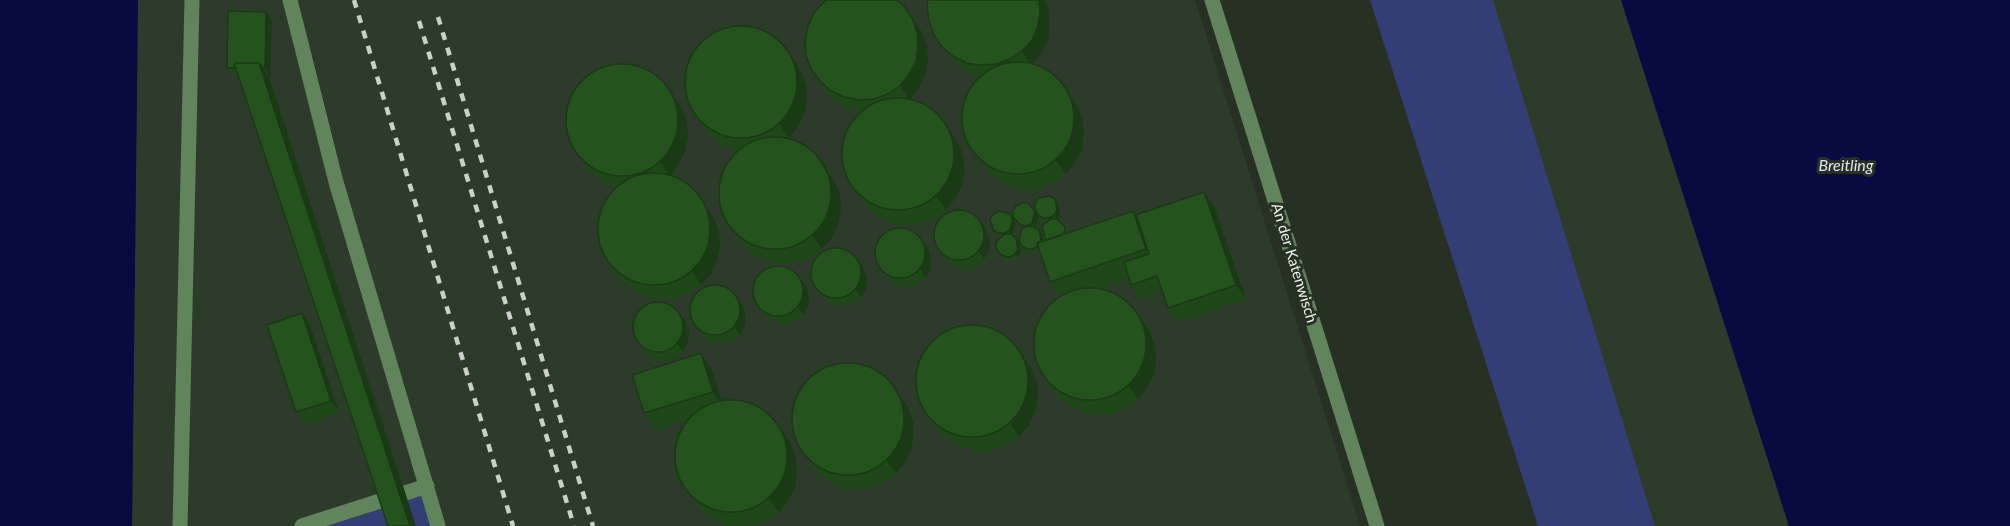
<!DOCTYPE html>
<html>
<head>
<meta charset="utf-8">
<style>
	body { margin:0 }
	canvas { display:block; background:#263124 }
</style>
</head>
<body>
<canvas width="2010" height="526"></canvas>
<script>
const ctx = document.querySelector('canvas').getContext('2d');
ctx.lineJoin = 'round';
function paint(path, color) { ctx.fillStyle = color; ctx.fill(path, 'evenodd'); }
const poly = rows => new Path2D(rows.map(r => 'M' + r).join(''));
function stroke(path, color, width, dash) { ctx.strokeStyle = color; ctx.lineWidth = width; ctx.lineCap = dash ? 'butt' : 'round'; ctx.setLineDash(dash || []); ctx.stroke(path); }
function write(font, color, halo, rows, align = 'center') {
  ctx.font = font + ' Lato,sans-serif'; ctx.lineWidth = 6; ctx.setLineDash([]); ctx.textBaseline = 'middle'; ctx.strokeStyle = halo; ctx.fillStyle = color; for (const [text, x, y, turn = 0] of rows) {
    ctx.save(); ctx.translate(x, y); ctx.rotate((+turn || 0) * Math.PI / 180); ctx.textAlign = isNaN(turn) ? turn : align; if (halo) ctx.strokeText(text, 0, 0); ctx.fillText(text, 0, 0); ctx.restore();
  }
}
const built = poly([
	[138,0,1195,0,1360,526,132,526],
	[1493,0,1621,0,1789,526,1655,526]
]);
const green = poly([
	[1370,0,1493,0,1655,526,1538,526],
	[427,486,438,526,302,526]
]);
const water = poly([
	[0,0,138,0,132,526,0,526],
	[1621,0,2010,0,2010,526,1789,526]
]);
const minor = poly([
	[290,0,336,182,438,526],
	[1212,0,1377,526],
	[180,526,192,0],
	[302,526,427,486]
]);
const rail = poly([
	[354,0,513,526],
	[438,17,593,526],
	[419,21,574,526]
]);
const wall = poly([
	[1049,11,1050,26,1048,40,1041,54,1032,64,1078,107,1083,121,1084,135,1082,150,1075,163,1066,174,1053,182,1039,188,1025,189,1010,186,997,179,986,170,967,144,979,77,963,70,952,61,934,35],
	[266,12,272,20,270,77,268,77,416,526,238,76,233,76,227,68],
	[922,32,927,46,928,60,925,75,919,88,909,99,958,142,963,156,965,171,962,186,955,199,946,210,934,219,920,223,905,225,891,222,877,216,866,206,848,180,860,113,854,111,841,105,829,95,811,69],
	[801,71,806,84,807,99,804,114,798,127,788,139,835,182,840,195,841,210,838,225,832,238,822,249,810,258,796,262,782,264,767,261,754,255,742,245,733,231,738,151,733,150,720,144,709,134,691,108],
	[682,108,687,122,688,137,685,151,679,164,670,175,714,218,719,231,720,246,717,260,711,274,701,285,689,293,675,298,661,299,646,297,633,290,621,281,603,255,615,188,601,181,590,172,572,146],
	[1204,192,1214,206,1246,299,1177,322,1168,308,1162,292,1141,299,1131,285,1129,278,1098,288,1150,332,1155,346,1156,360,1154,375,1147,388,1138,399,1126,408,1112,413,1097,414,1083,411,1069,405,1058,396,1040,370,1060,296,1050,282,1040,251,1036,253,1030,253,1025,250,1019,240,1023,229,1013,217,1035,212,1039,216,1035,227,1042,234,1043,241,1046,240,1045,238,1047,222,1041,219,1035,209,1055,199,1058,203,1060,215,1057,220,1065,227,1068,233,1136,215],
	[980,221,986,230,990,240,989,250,984,259,975,266,965,268,955,266,946,260,940,252],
	[1016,224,1012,235,1019,242,1021,253,1018,258,1013,261,1007,261,1002,258,996,248,1001,238,996,234,993,230],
	[928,248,931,258,931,268,926,278,917,284,907,287,897,285,888,279,882,271],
	[863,268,867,278,866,288,861,298,853,304,842,306,832,304,823,298,818,290],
	[800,278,806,286,809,296,808,306,803,315,795,322,785,324,775,322,766,316,755,299],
	[737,297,742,305,746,315,745,325,740,335,732,341,722,343,711,342,703,336,697,327],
	[302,313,310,325,339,412,304,424,296,412],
	[680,314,686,322,689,332,688,342,683,352,675,358,664,361,654,359,646,353,640,345],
	[1014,343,1032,369,1037,383,1038,398,1035,412,1029,425,1019,437,1007,445,993,450,978,451,964,448,951,442,939,433,921,407],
	[712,370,722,400,791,444,796,458,797,473,795,487,788,501,779,512,766,520,753,525,736,526,723,524,710,517,699,507,681,481,687,420,656,430,644,413],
	[908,407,913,421,914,435,911,450,905,463,896,474,883,483,869,488,855,489,840,486,827,480,816,470,798,444]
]);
const shadedWall = poly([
	[1039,0,1045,0,1049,11,1050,26,1048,40,1041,54,1031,65,1022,51],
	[266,12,272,20,270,77,265,68],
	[912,18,922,32,927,46,928,60,925,75,919,88,909,100,900,86],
	[783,45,801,71,806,84,807,99,804,114,798,127,789,138,779,124],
	[259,63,269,77,416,526,410,526],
	[664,82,682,108,687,122,688,137,685,151,679,164,670,176,660,162],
	[1068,93,1078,107,1083,121,1084,135,1082,150,1075,163,1066,174,1056,160],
	[940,116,958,142,963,156,965,171,962,186,955,199,946,210,936,196],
	[817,155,835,182,840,195,841,210,838,225,832,238,822,249,813,236],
	[1204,192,1214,206,1246,299,1236,285],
	[1055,199,1058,203,1060,215,1057,219,1054,215],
	[704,204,714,218,719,231,720,246,717,260,711,274,701,285,692,271],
	[1133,211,1146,229,1159,268,1146,249],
	[1035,212,1039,216,1035,227,1032,223],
	[1010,214,1016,224,1012,235,1009,231],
	[980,221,986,230,990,240,989,250,984,259,978,251],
	[1039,230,1042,234,1044,246,1041,250],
	[1016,238,1019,242,1021,253,1018,258,1015,254],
	[922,240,928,248,931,258,931,268,926,278,920,269],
	[857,259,863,268,867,278,866,288,861,298,855,289],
	[800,278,806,286,809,296,808,306,803,315,798,307],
	[737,297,742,305,746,315,745,325,740,335,734,326],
	[1132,306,1150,332,1155,346,1156,360,1154,375,1147,388,1138,399,1128,385],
	[302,313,310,325,339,412,331,401],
	[680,314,686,322,689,332,688,342,683,352,677,343],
	[701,353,712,370,724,409,713,392],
	[1022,355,1032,369,1037,383,1038,398,1035,412,1029,425,1019,437,1010,423],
	[898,393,908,407,913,421,914,435,911,450,905,463,896,474,886,460],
	[782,430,791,444,796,458,797,473,795,487,788,501,779,512,769,498]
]);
const building = poly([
	[826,0,897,0,904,6,912,18,917,32,918,46,916,61,909,74,900,86,888,94,874,99,859,100,844,97,831,91,820,81,811,69,806,56,805,41,808,26,814,13,826,0],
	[928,0,1039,0,1040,12,1038,26,1032,40,1022,51,1010,59,996,64,981,65,966,63,953,56,942,47,934,35,929,21,927,6,928,0],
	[228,11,266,12,265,68,263,68,259,63,234,63,235,68,227,68,228,11],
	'685 82a56 56 0 1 1 112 0a56 56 0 1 1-112 0Z',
	'962 118a56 56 0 1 1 112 0a56 56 0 1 1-112 0Z',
	[234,63,259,63,410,526,388,526,234,63],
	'566 120a56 56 0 1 1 112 0a56 56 0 1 1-112 0Z',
	'842 154a56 56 0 1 1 112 0a56 56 0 1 1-112 0Z',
	'719 193a56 56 0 1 1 112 0a56 56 0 1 1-112 0Z',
	'598 229a56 56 0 1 1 112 0a56 56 0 1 1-112 0Z',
	[1204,192,1236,285,1168,308,1157,276,1131,285,1124,262,1149,254,1136,215,1204,192],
	[1050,196,1055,199,1057,210,1054,215,1049,218,1043,218,1038,214,1035,209,1035,203,1038,198,1050,196],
	[1022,203,1028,203,1035,212,1032,223,1027,226,1021,225,1013,217,1013,211,1016,206,1022,203],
	'934 235a25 25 0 1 1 50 0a25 25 0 1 1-50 0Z',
	[999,211,1010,214,1013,220,1009,231,1004,233,998,233,993,230,990,219,993,214,999,211],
	[1133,211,1146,249,1050,282,1037,243,1133,211],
	[1051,219,1057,219,1065,227,1064,234,1047,240,1045,238,1042,226,1051,219],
	[1027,226,1034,227,1039,230,1041,241,1037,243,1038,246,1033,249,1027,249,1022,246,1019,240,1022,229,1027,226],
	'875 253a25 25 0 1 1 50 0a25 25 0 1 1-50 0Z',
	[1005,234,1011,234,1016,238,1018,249,1015,254,1010,257,1004,256,999,253,996,248,996,242,1005,234],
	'811 273a25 25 0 1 1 50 0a25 25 0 1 1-50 0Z',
	'753 291a25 25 0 1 1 50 0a25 25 0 1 1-50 0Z',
	'690 310a25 25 0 1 1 50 0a25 25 0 1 1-50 0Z',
	'1034 344a56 56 0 1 1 112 0a56 56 0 1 1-112 0Z',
	'633 327a25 25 0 1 1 50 0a25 25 0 1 1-50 0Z',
	[302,313,331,401,296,412,267,325,302,313],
	'916 381a56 56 0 1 1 112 0a56 56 0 1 1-112 0Z',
	[701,353,713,392,644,413,632,375,701,353],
	'792 419a56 56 0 1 1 112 0a56 56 0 1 1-112 0Z',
	'675 456a56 56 0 1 1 112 0a56 56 0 1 1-112 0Z'
]);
const streetNames = [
	["An der Katenwisch",1294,263,73]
];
const waterNames = [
	["Breitling",1846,166]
];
paint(built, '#2d3c2a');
paint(green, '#333e74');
paint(water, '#090a3f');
stroke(minor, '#62845c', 15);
stroke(rail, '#cad1c8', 4.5, [8, 8]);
paint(wall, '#20471a');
paint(shadedWall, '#1a3a15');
paint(building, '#25531e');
stroke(building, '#1a3a15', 1.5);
write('15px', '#ecf3eb', '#263124', streetNames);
write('italic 16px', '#dee4f6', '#263124', waterNames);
</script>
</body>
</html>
